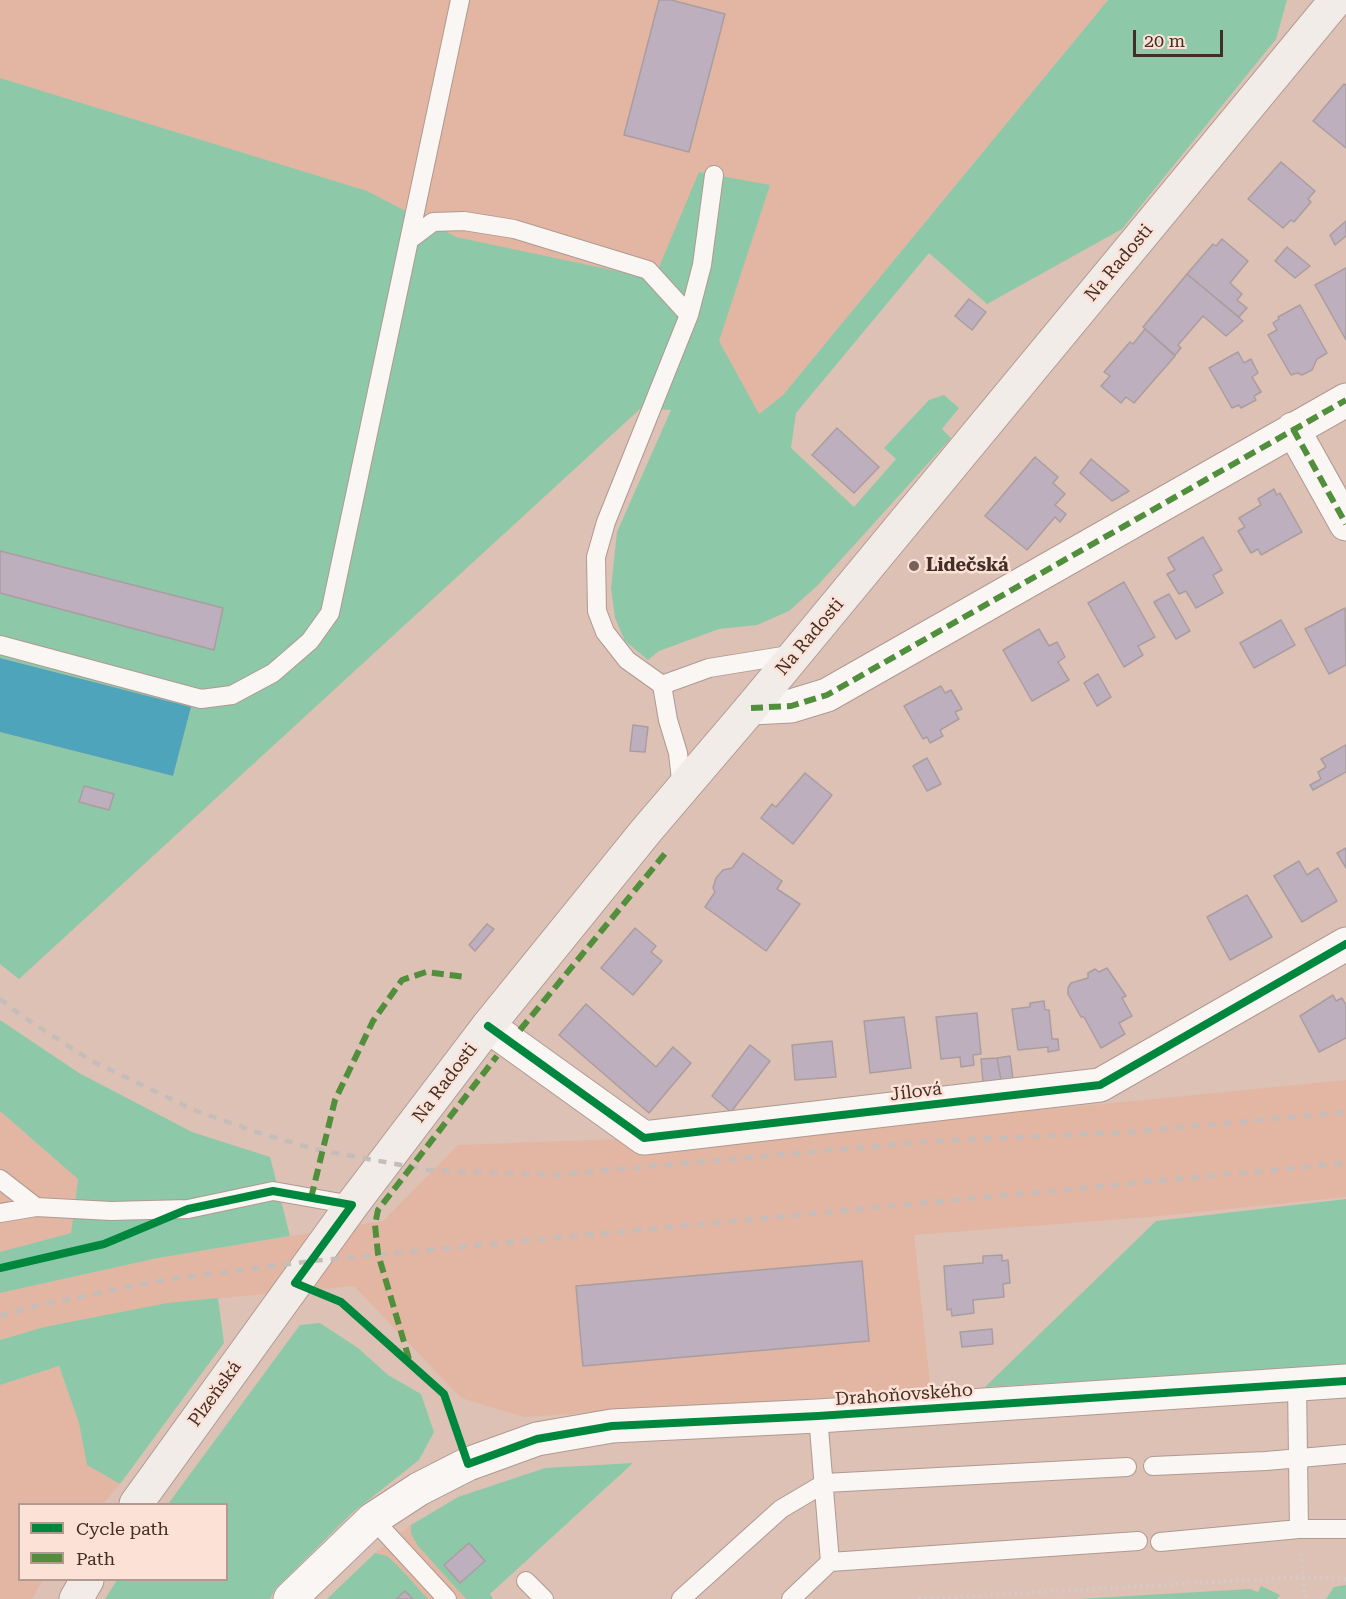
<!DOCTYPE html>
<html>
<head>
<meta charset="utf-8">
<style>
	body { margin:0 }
	#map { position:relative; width:1346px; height:1599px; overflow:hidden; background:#ddc1b5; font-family:"Roboto Serif",serif }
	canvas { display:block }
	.legend { position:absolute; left:18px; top:1503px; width:210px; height:78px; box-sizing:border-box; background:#fce2d6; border:2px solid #b29a90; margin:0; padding:8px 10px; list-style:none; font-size:18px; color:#422e26 }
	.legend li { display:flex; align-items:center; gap:12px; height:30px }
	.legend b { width:30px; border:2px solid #b29a90 }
	.scale { position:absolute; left:1133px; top:30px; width:90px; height:27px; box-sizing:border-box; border:3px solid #422e26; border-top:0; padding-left:8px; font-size:18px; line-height:21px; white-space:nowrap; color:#422e26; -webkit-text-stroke:4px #fce2d6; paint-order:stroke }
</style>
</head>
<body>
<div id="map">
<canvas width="1346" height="1599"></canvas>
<ul class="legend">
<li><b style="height:8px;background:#00873e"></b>Cycle path</li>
<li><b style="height:8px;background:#518f3d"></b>Path</li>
</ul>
<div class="scale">20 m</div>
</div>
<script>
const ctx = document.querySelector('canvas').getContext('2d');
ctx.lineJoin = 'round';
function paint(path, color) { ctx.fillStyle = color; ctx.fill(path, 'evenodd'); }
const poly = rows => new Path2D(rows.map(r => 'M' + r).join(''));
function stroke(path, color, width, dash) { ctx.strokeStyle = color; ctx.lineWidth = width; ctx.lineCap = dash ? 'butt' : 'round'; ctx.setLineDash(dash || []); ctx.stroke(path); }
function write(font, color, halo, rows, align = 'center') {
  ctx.font = font + ' "Roboto Serif",serif'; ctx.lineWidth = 5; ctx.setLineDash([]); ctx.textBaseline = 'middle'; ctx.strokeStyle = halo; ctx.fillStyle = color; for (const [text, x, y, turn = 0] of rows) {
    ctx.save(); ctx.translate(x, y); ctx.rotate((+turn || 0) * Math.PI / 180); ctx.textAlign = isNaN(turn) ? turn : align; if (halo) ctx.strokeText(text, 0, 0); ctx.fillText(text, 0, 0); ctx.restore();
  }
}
const built = poly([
	[0,0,1108,0,783,395,759,414,641,408,19,979,0,964],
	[1346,1080,1346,1197,1149,1217,914,1235,931,1391,524,1417,461,1398,354,1286,167,1303,44,1327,0,1340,0,1293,158,1258,383,1221,458,1145,644,1138,1093,1105],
	[0,1111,78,1178,71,1233,0,1252],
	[59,1366,79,1423,87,1465,120,1484,103,1504,20,1504,20,1580,43,1580,32,1599,0,1599,0,1385],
	[411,1525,411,1534,418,1546,466,1599,428,1599,398,1566,387,1557,375,1553]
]);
const green = poly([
	[1108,0,1287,0,1276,39,1122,229,987,304,929,253,796,413,791,448,854,507,896,459,884,448,929,400,944,395,959,408,942,429,951,438,818,585,789,611,757,625,719,629,659,651,648,660,625,641,615,618,611,588,617,532,671,410,641,408,19,979,0,964,0,732,173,776,191,707,0,658,0,593,213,650,223,608,0,551,0,78,367,191,456,237,654,279,699,172,770,185,719,341,759,414,783,395],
	[0,1020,79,1073,192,1132,270,1157,290,1236,158,1258,0,1293,0,1252,71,1233,78,1179,0,1111],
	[1346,1199,1346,1366,985,1387,1156,1221],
	[218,1298,224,1343,120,1484,87,1465,79,1423,59,1366,0,1385,0,1340,44,1327,167,1303],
	[320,1323,358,1348,388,1375,421,1394,434,1432,419,1460,352,1513,275,1589,270,1599,105,1599,117,1580,226,1580,226,1504,168,1504,300,1325],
	[633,1463,490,1594,493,1599,466,1599,418,1546,411,1534,411,1525,458,1497,545,1468],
	[375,1553,387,1556,398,1566,428,1599,413,1599,405,1591,396,1599,327,1599],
	[1346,1585,1346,1599,1326,1599,1334,1587],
	[1261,1586,1280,1595,1277,1599,1078,1599,1250,1589,1258,1592]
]);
const water = poly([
	[0,658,191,707,173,776,0,732]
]);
const building = poly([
	[659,0,671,0,725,14,689,152,624,135,659,0],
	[1344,84,1346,85,1346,148,1313,121,1344,84],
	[1281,162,1315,191,1308,199,1311,202,1294,222,1291,220,1283,228,1248,199,1281,162],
	[1346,221,1346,236,1335,245,1330,235,1346,221],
	[1222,239,1248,261,1230,283,1242,294,1237,300,1247,308,1239,317,1187,274,1213,244,1216,246,1222,239],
	[1287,247,1310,266,1295,278,1275,261,1287,247],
	[1346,268,1346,340,1315,285,1346,268],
	[1187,274,1243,321,1226,336,1203,316,1178,345,1181,348,1175,355,1143,327,1187,274],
	[969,299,986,312,972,330,955,316,969,299],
	[1300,305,1327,353,1317,359,1312,370,1302,375,1297,373,1291,375,1268,335,1277,330,1273,323,1279,319,1278,317,1300,305],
	[1145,329,1175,356,1134,403,1126,397,1121,403,1101,386,1110,376,1104,372,1130,342,1133,344,1145,329],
	[1238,352,1244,363,1251,359,1258,373,1252,377,1261,392,1254,396,1256,400,1241,408,1239,405,1232,408,1209,368,1238,352],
	[837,428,879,467,854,493,812,455,837,428],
	[1035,457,1058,477,1053,483,1065,494,1055,505,1066,514,1060,522,1055,517,1027,550,985,516,1035,457],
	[1091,459,1129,491,1112,501,1080,473,1091,459],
	[1274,489,1277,495,1280,493,1302,532,1261,555,1258,549,1251,553,1238,531,1245,527,1239,518,1261,505,1258,499,1274,489],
	[1203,537,1222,570,1213,575,1223,593,1196,608,1186,591,1179,594,1167,574,1175,570,1168,558,1203,537],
	[0,551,223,608,214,650,0,593,0,551],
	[1124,582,1155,637,1138,646,1143,655,1124,667,1088,603,1124,582],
	[1169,594,1190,631,1176,639,1154,602,1169,594],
	[1345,608,1346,665,1329,674,1305,629,1345,608],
	[1281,620,1295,645,1254,668,1240,643,1281,620],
	[1039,629,1049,646,1057,642,1065,657,1058,662,1069,680,1032,701,1003,650,1039,629],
	[1098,674,1111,697,1097,706,1084,683,1098,674],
	[941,686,945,693,951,690,962,709,955,712,959,719,940,730,943,736,930,743,927,737,923,739,904,706,941,686],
	[633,725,648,727,645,752,630,751,633,725],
	[1346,745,1346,772,1313,790,1310,785,1321,779,1318,772,1326,767,1321,759,1346,745],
	[927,758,941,784,927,791,913,766,927,758],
	[805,773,832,795,793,844,761,818,772,804,776,807,805,773],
	[84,786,114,794,109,810,79,802,84,786],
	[1346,848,1346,868,1337,853,1346,848],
	[743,853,782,881,777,889,800,904,766,951,705,907,715,892,713,888,716,878,723,870,732,868,743,853],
	[1299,861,1307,875,1318,868,1337,901,1302,922,1274,876,1299,861],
	[1247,895,1272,937,1230,960,1207,917,1247,895],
	[487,924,494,929,475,951,469,945,487,924],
	[635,928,656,946,651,952,662,961,633,995,601,968,635,928],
	[1107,968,1126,996,1122,998,1132,1016,1119,1023,1125,1034,1101,1048,1084,1017,1081,1017,1068,994,1068,988,1071,983,1088,978,1088,973,1095,969,1099,972,1107,968],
	[1333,995,1336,1001,1342,998,1346,1005,1346,1038,1319,1052,1300,1016,1333,995],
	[1044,1001,1045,1010,1049,1010,1052,1039,1058,1039,1059,1050,1048,1052,1048,1047,1018,1050,1012,1009,1030,1007,1030,1003,1044,1001],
	[586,1004,656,1067,673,1047,691,1063,649,1113,559,1035,586,1004],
	[977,1013,981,1054,973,1055,974,1065,961,1067,960,1057,941,1059,936,1017,977,1013],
	[904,1017,911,1068,870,1073,864,1021,904,1017],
	[832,1041,836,1077,795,1080,792,1045,832,1041],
	[750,1045,770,1061,731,1112,712,1096,750,1045],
	[1010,1056,1013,1079,1001,1080,997,1058,1010,1056],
	[997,1058,1001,1080,983,1082,981,1059,997,1058],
	[1002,1255,1002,1261,1008,1260,1010,1283,1003,1284,1004,1297,973,1300,974,1313,952,1316,951,1309,947,1310,944,1266,983,1263,983,1256,1002,1255],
	[862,1261,869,1341,583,1366,576,1286,862,1261],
	[992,1329,993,1344,962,1347,960,1332,992,1329],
	[469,1543,485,1561,460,1583,444,1565,469,1543],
	[405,1591,413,1599,396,1599,405,1591]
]);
const path = poly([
	[1301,1554,1305,1599],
	[919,1599,1302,1577,1346,1579]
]);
const service = poly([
	[409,240,433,222,464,221,514,229,648,270,689,315],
	[0,645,201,699,232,695,273,673,310,641,330,613,460,0],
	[662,685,627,660,605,632,597,611,596,557,606,522,689,315,702,265,714,175],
	[682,789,678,753,668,720,662,685,709,668,795,654],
	[0,1179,36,1207],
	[0,1213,36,1207,111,1211,188,1209,273,1191,352,1205],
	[1297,1384,1299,1529],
	[818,1416,830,1562],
	[1153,1466,1266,1461,1346,1454],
	[373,1519,447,1599],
	[1160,1542,1299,1529,1346,1529],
	[526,1581,544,1599],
	[681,1599,781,1509,825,1483,1127,1467],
	[791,1599,830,1562,1138,1541]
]);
const minor = poly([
	[1293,429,1346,524],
	[751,708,791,706,827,695,1346,400],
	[488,1026,644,1138,1100,1085,1346,944],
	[290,1599,373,1519,419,1489,468,1464,537,1439,612,1426,818,1416,1346,1381]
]);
const secondary = poly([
	[136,1504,352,1205,488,1026,646,831,751,708,1336,0],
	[76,1599,87,1580]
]);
const rail = poly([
	[0,999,22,1016,90,1060,194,1110,256,1132,314,1149,428,1170,554,1175,933,1141,1131,1132,1346,1112],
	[0,1316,39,1305,163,1280,312,1261,1346,1163]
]);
const quiet = poly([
	[1293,429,1346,524],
	[751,708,791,706,827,695,1346,400],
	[520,1030,668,850],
	[311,1198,335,1100,373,1021,402,980,426,972,465,977],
	[409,1359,378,1254,375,1225,378,1210,497,1056]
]);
const cycleway = poly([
	[488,1026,644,1138,1100,1085,1346,944],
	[0,1268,104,1244,188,1209,273,1191,352,1205,295,1283,341,1302,444,1394,468,1464,537,1439,612,1426,818,1416,1346,1381]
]);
const markers = [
	[914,566,6,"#786158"]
];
const streetNames = [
	["Na Radosti",1119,263,-50],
	["Na Radosti",810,637,-50],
	["Na Radosti",445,1083,-53],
	["Jílová",916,1092,-7],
	["Plzeňská",215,1394,-54],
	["Drahoňovského",904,1395,-4]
];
const poiNames = [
	["Lidečská",926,566]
];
paint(built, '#e2b6a3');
paint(green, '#8dc9a8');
paint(water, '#4ea4bb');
paint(building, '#bdafbd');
stroke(building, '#aa9da0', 1.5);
stroke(service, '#af9990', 20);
stroke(minor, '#af9990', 35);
stroke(secondary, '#af9990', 35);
stroke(path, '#d4ccc9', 4, [1.5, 4.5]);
stroke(service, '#faf6f4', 18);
stroke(minor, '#faf6f4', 33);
stroke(secondary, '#f2ece9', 33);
stroke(rail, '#c4bdb9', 4.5, [8, 8]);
stroke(quiet, '#518f3d', 6, [12, 6]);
stroke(cycleway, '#00873e', 8);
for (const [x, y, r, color] of markers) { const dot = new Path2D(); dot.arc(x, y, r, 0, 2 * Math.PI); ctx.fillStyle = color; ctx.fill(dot); stroke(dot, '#fce2d6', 2); }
write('18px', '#422e26', '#fce2d6', streetNames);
write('bold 18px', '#422e26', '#fce2d6', poiNames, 'left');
</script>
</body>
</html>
